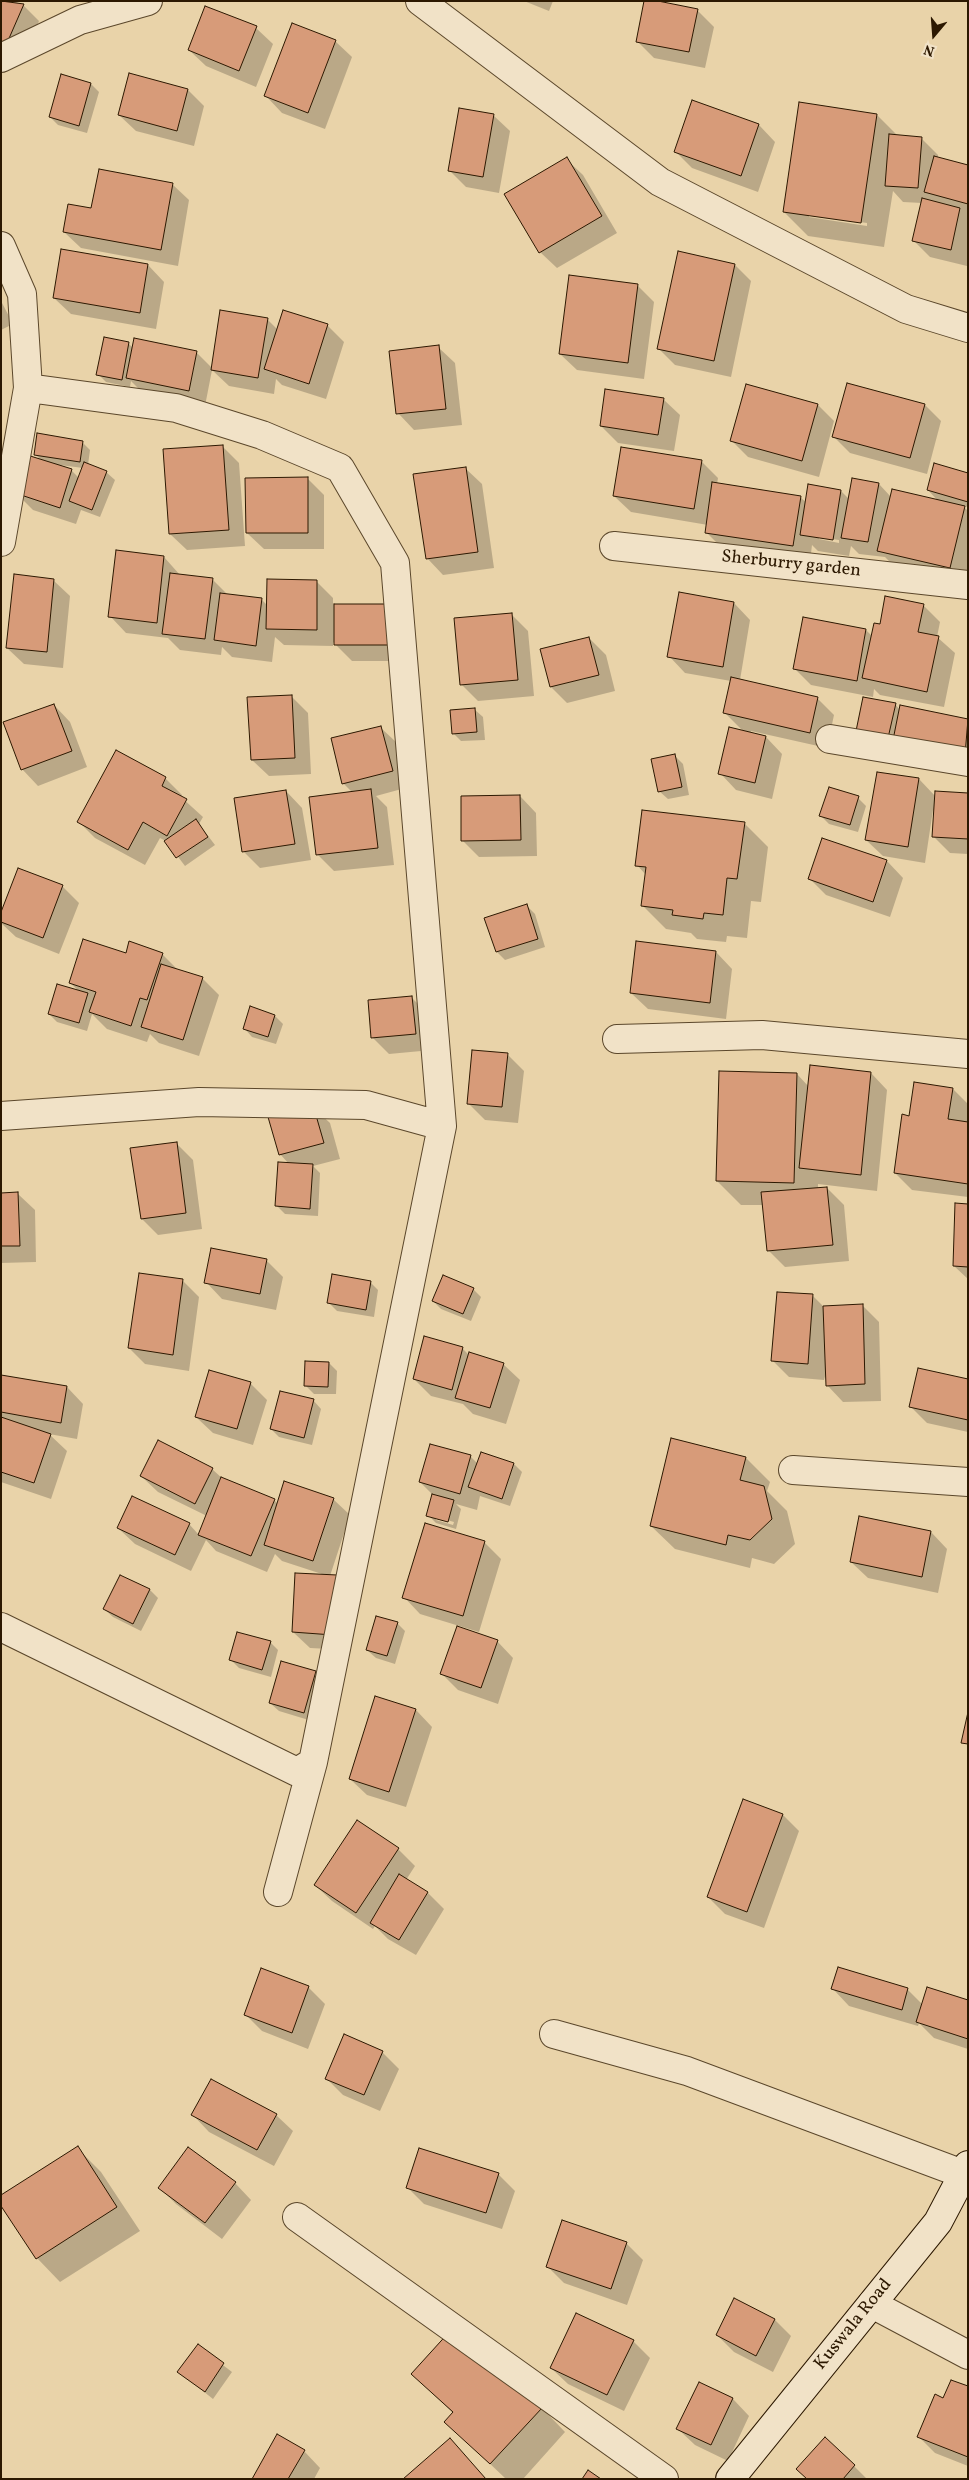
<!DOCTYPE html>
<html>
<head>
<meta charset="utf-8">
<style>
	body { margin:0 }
	#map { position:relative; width:969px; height:2480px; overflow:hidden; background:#e9d3a9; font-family:Vollkorn,serif }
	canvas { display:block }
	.frame { position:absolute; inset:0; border:2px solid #2c1801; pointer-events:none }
	.north { position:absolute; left:909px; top:10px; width:50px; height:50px; -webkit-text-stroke:4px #f1e2c7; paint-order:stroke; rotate:198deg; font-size:14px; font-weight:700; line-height:20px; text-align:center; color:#2c1801 }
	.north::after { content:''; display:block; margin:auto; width:18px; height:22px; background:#2c1801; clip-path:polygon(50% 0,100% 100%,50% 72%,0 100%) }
</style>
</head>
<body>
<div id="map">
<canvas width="969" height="2480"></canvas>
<div class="frame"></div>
<div class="north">N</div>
</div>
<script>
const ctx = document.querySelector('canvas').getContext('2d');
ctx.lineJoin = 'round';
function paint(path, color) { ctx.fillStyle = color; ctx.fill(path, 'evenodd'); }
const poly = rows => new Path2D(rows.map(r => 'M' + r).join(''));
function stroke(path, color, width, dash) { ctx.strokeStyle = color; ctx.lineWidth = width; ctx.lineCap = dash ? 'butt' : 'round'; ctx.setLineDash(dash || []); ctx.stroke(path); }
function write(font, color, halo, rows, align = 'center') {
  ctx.font = font + ' Vollkorn,serif'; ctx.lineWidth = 4.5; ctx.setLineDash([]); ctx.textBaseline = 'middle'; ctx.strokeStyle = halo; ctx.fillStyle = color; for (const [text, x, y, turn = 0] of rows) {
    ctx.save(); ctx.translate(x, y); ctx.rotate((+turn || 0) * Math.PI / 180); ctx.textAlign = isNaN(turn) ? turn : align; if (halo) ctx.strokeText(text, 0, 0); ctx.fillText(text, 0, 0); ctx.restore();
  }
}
const shadow = poly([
	[1,1,14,1,23,5,39,21,24,59,1,50],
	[524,1,553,1,549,11],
	[697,10,714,27,705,68,654,58,638,42],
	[256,28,273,44,256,87,206,66,189,50],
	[335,41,352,57,325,129,282,113,266,96],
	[130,75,188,90,204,106,194,146,136,131,119,115],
	[91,84,99,92,87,133,58,125,50,117],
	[693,102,759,125,775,142,758,192,692,168,676,152],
	[493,115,510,131,499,193,466,187,449,170],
	[877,115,898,136,921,138,938,155,938,158,968,167,967,266,930,257,913,240,922,203,903,202,893,191,884,247,808,236,784,212],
	[809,215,867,223,867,226,809,217],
	[566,159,583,175,617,233,557,268,540,252],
	[172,184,189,200,178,266,81,248,64,232,92,210],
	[148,265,164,282,156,329,71,314,54,298],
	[735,265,751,281,731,377,675,365,658,348],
	[570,277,638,286,654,302,644,379,577,370,560,354],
	[1,301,13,324,1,330],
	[267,319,278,330,327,325,344,342,326,399,282,385,276,379,274,394,229,386,212,370,205,406,144,394,131,381,130,387,106,382,98,374,128,343,133,348,196,352,212,368],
	[438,347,455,363,462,425,414,430,398,413],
	[663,399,680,415,674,451,618,443,601,426],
	[818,405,834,421,819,477,748,457,731,440],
	[925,405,941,421,927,474,850,453,833,436],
	[82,442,90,450,88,465,106,472,115,480,100,517,81,510,76,524,33,510,16,493,42,461,35,454],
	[60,465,83,468,79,478,71,470],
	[223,447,239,463,245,546,187,550,170,534],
	[701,461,718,478,717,484,800,497,807,503,841,491,850,500,853,479,879,484,891,497,939,502,928,490,968,474,968,507,963,506,968,511,968,579,895,567,885,557,859,554,851,546,849,556,818,551,812,545,810,562,723,549,707,533,708,525,631,512,614,496],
	[819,537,839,540,839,543,819,539],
	[465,468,482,484,494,568,443,575,427,558],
	[307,478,324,495,324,549,264,549,247,533],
	[164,557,180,575,212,579,228,595,261,599,268,606,316,581,333,598,333,605,389,606,405,661,352,661,333,642,333,646,284,645,275,637,272,662,232,657,222,647,221,655,180,650,168,638,126,633,110,616],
	[53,580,70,596,63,668,24,664,7,648],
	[680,594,734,603,750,620,740,680,817,698,834,715,827,748,751,731,750,734,766,737,782,754,772,799,736,790,720,773,744,732,725,713,731,681,685,673,669,656],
	[923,605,940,622,937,637,955,653,944,707,880,695,874,689,873,697,811,685,794,668,866,630,872,636],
	[511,614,528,631,534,696,478,701,461,684],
	[589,638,606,655,615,691,567,703,551,687],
	[291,696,308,713,311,774,269,776,252,760],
	[895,704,900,710,968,720,968,768,865,739],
	[54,705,70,722,87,767,38,786,22,769],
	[474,709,483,717,485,740,461,741,453,733],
	[380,727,397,743,409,787,376,796,387,807,394,865,334,871,317,854,353,793,343,783],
	[675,756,683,764,689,795,668,799,659,791],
	[165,778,182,795,181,797,203,817,199,824,215,845,185,866,166,841,160,838,145,865,95,838,79,822],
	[919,779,936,797,968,794,968,854,950,853,933,836,935,811,933,810,925,863,883,856,866,840],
	[286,791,302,808,311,860,260,868,243,851],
	[520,796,536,813,537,856,479,857,463,841],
	[858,798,866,806,858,832,829,824,821,816],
	[744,823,768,847,761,902,751,901,747,938,727,936,726,942,697,939,691,933,666,929,642,905,646,875,637,865],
	[823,839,887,861,903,878,890,917,826,895,810,879],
	[62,886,79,903,59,954,16,937,1,923,1,915],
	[527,906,535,914,545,947,505,960,497,952],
	[716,952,732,969,726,1019,648,1009,631,993],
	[127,954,162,954,178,970,202,978,219,995,199,1056,159,1043,150,1034,147,1042,107,1029,92,1014,87,1031,57,1022,49,1014,80,992,70,983],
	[411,997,428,1014,432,1050,389,1054,373,1038,369,1002],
	[275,1016,283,1024,276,1044,252,1037,244,1028],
	[507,1054,524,1071,518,1123,485,1120,468,1103],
	[871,1073,887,1090,877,1191,818,1184,818,1189,827,1188,844,1205,849,1261,785,1267,768,1250,764,1205,741,1205,717,1181,797,1074,809,1087],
	[953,1089,968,1104,968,1197,912,1190,895,1173,910,1117],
	[313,1107,330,1123,340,1159,313,1166,320,1173,318,1216,285,1214,277,1206,289,1164,280,1154],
	[176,1143,193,1160,202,1229,158,1235,142,1219],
	[1,1194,18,1194,35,1210,36,1262,1,1263],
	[968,1205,968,1279,954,1266],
	[266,1260,283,1277,276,1310,222,1299,206,1282],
	[140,1275,183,1281,199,1297,189,1371,145,1364,129,1348],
	[370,1282,378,1290,374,1317,337,1311,329,1303],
	[473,1289,481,1297,471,1321,441,1309,433,1301],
	[813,1296,824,1307,862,1305,879,1322,881,1401,843,1402,827,1385,826,1373,824,1380,789,1377,773,1361],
	[462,1348,469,1355,503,1364,520,1380,506,1424,473,1414,463,1404,431,1396,414,1379],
	[329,1363,337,1371,336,1394,314,1394,306,1386],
	[1,1376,67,1387,83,1404,77,1439,49,1434,67,1451,51,1499,1,1482],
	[968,1380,968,1432,927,1423,910,1406],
	[250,1383,267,1400,253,1445,213,1433,196,1417],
	[313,1400,321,1409,312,1445,279,1437,271,1429],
	[470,1456,478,1464,514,1464,522,1472,510,1506,480,1496,477,1510,456,1504,461,1509,456,1529,436,1523,428,1515,433,1495,420,1482],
	[436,1517,454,1522,453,1525,436,1520],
	[746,1458,770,1482,767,1491,787,1511,795,1544,774,1564,752,1558,750,1568,675,1549,651,1526],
	[212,1469,223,1479,274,1500,278,1504,333,1499,350,1515,330,1576,349,1650,310,1648,293,1632,325,1575,282,1561,275,1554,267,1572,216,1551,206,1540,191,1571,135,1544,118,1528,189,1524,199,1535,207,1516,158,1492,141,1476],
	[860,1518,931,1532,947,1549,938,1593,868,1578,851,1562],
	[426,1525,485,1543,501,1559,479,1632,420,1614,404,1597],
	[121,1576,150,1590,158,1598,141,1631,113,1617,104,1609],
	[397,1623,405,1631,395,1664,376,1658,367,1650],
	[497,1641,513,1658,498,1704,458,1690,442,1674],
	[270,1642,278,1650,271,1677,239,1668,231,1660],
	[315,1672,323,1680,312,1721,279,1711,270,1703],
	[416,1710,432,1727,406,1807,367,1795,350,1779],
	[743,1801,783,1815,799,1831,764,1928,725,1914,708,1897],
	[357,1821,398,1849,415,1866,406,1880,428,1893,444,1909,416,1955,388,1939,375,1926,373,1929,332,1901,315,1885],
	[308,1987,325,2004,308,2049,262,2031,245,2014],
	[833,1989,907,1989,923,2005,968,2001,968,2049,934,2038,919,2023,918,2026,849,2006],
	[382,2052,399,2069,380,2111,343,2095,326,2078],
	[193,2115,276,2115,293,2131,274,2166,209,2132],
	[77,2148,101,2172,140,2231,60,2282,37,2258],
	[498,2174,515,2191,502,2229,424,2204,408,2188],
	[235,2183,251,2200,222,2239,176,2204,159,2187],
	[563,2221,627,2244,643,2260,627,2305,564,2283,547,2266],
	[775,2320,791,2336,773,2372,734,2352,717,2335],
	[633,2341,650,2358,624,2411,568,2384,551,2368],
	[198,2346,232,2372,213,2399,179,2372],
	[412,2374,542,2408,565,2432,523,2479,506,2479,446,2422,453,2413],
	[700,2383,733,2399,749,2416,728,2461,695,2445,678,2429],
	[968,2388,968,2466,935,2453,919,2437,944,2400],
	[825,2439,854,2466,867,2479,808,2479],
	[450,2440,486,2479,405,2479],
	[304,2451,320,2468,314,2479,253,2479]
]);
const building = poly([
	[1,1,24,4,7,43,1,41,1,1],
	[644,1,658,1,698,9,689,52,636,42,644,1],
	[205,6,257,26,239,71,188,50,205,6],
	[292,23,336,40,308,113,264,96,292,23],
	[129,73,188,89,177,131,118,115,129,73],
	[61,74,91,83,79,126,49,117,61,74],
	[692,100,759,124,741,176,674,152,692,100],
	[799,102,877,114,861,223,783,212,799,102],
	[459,108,494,114,483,177,448,171,459,108],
	[889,134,922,137,918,188,885,186,889,134],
	[934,156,968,165,968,204,924,192,934,156],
	[567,157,602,216,539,253,504,194,567,157],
	[99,169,173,183,161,250,63,232,68,204,91,208,99,169],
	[922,198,960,208,951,250,912,241,922,198],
	[61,249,148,264,140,313,53,298,61,249],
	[678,251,735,264,714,361,657,349,678,251],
	[569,275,638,284,628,363,559,354,569,275],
	[220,310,268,318,258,378,211,370,220,310],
	[283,310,328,324,309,384,264,369,283,310],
	[104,337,129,342,122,380,96,375,104,337],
	[134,338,197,351,189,391,126,378,134,338],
	[439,345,446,409,396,414,389,351,439,345],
	[847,383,925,404,910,458,832,437,847,383],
	[746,384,818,404,802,461,730,441,746,384],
	[605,389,664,398,658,435,600,426,605,389],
	[37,433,83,441,80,462,34,455,37,433],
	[223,445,229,530,169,534,163,449,223,445],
	[621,447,702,460,694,509,613,496,621,447],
	[27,455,72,469,60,508,15,493,27,455],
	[84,462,107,471,92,510,69,501,84,462],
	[934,463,968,473,968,502,927,490,934,463],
	[466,467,478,552,426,559,413,474,466,467],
	[308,477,308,533,246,533,245,478,308,477],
	[852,478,879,483,868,542,841,538,852,478],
	[712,482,801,496,793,546,705,533,712,482],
	[808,484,841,490,833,540,800,535,808,484],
	[892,489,965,506,950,568,877,551,892,489],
	[116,550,164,556,157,623,108,617,116,550],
	[170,573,213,578,205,639,162,634,170,573],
	[14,574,54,579,47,652,6,648,14,574],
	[267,579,317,580,317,630,266,629,267,579],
	[679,592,734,602,723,667,667,657,679,592],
	[220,593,262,598,256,646,214,640,220,593],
	[885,596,924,604,918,632,939,636,927,692,862,678,874,623,880,624,885,596],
	[334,604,389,604,389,645,334,645,334,604],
	[512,613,518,680,460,685,454,618,512,613],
	[803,617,866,629,857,681,793,669,803,617],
	[589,637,599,675,550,687,540,649,589,637],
	[731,677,818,697,810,733,723,713,731,677],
	[292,695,295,758,251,760,247,697,292,695],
	[863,697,896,703,888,738,856,731,863,697],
	[54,704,72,751,21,770,3,722,54,704],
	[900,705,968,719,965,755,893,740,900,705],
	[475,708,477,732,452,734,450,710,475,708],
	[381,726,393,771,342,784,331,738,381,726],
	[729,727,766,736,755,783,718,774,729,727],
	[116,750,166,777,162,786,187,799,167,836,143,822,128,850,77,822,116,750],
	[675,754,682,787,658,792,651,759,675,754],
	[877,772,919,778,908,847,865,840,877,772],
	[829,787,859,796,850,825,819,816,829,787],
	[371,789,378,848,316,855,309,797,371,789],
	[286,790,295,844,242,852,234,798,286,790],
	[935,791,968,793,968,839,932,837,935,791],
	[520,795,521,840,461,841,461,796,520,795],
	[642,810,745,822,737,879,727,878,723,915,704,913,703,919,672,915,673,910,641,906,646,867,635,866,642,810],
	[196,819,208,837,176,858,164,841,196,819],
	[822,838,887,860,873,902,808,879,822,838],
	[18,868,63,885,43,938,1,922,1,912,18,868],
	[527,904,538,939,496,952,484,918,527,904],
	[83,939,126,953,129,941,163,953,147,1000,140,998,131,1026,89,1012,96,992,69,983,83,939],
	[636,941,716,951,710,1003,630,993,636,941],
	[161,964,203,977,183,1040,141,1027,161,964],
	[57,984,88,993,79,1023,48,1014,57,984],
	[412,996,416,1034,371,1038,368,1000,412,996],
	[250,1006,275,1015,268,1037,243,1029,250,1006],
	[472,1050,508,1053,502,1107,467,1104,472,1050],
	[810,1065,871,1072,861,1175,799,1168,810,1065],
	[719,1071,797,1073,794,1183,716,1181,719,1071],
	[914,1082,953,1088,948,1119,968,1122,968,1184,894,1173,902,1114,909,1116,914,1082],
	[313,1105,324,1143,279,1155,268,1117,313,1105],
	[177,1142,186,1213,141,1219,130,1148,177,1142],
	[278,1162,313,1164,310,1209,275,1206,278,1162],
	[827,1187,833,1245,767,1251,761,1192,827,1187],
	[18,1192,20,1246,1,1246,1,1193,18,1192],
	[955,1203,968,1204,968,1267,953,1266,955,1203],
	[211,1248,267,1259,260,1294,204,1283,211,1248],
	[139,1273,183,1279,173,1355,128,1348,139,1273],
	[332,1274,371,1281,366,1310,327,1303,332,1274],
	[443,1275,474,1288,463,1314,432,1301,443,1275],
	[777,1292,813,1294,808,1364,771,1361,777,1292],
	[863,1304,865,1384,826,1386,823,1306,863,1304],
	[424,1336,463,1347,452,1390,413,1379,424,1336],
	[469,1352,504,1363,490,1408,455,1398,469,1352],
	[305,1361,329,1362,328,1387,304,1386,305,1361],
	[918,1368,968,1379,968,1420,909,1407,918,1368],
	[209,1370,251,1382,237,1429,195,1417,209,1370],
	[1,1375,67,1386,61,1423,1,1412,1,1375],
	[280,1391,314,1399,304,1438,270,1429,280,1391],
	[1,1417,51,1434,34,1483,1,1472,1,1417],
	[671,1438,746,1457,740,1480,764,1486,772,1519,750,1540,728,1535,726,1545,650,1526,671,1438],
	[158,1440,213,1468,195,1504,140,1476,158,1440],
	[430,1444,471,1455,460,1494,419,1482,430,1444],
	[481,1452,514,1463,502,1499,468,1487,481,1452],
	[221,1477,275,1499,251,1556,198,1535,221,1477],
	[284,1481,334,1498,313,1561,264,1545,284,1481],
	[432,1494,454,1500,448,1522,426,1516,432,1494],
	[132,1496,190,1523,175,1555,117,1528,132,1496],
	[859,1516,931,1531,922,1577,850,1562,859,1516],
	[425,1523,485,1541,463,1616,402,1598,425,1523],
	[295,1573,337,1575,333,1635,292,1632,295,1573],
	[120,1575,150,1589,133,1624,103,1609,120,1575],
	[376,1616,398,1622,387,1656,366,1650,376,1616],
	[457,1626,498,1640,481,1688,440,1674,457,1626],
	[237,1632,271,1641,262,1670,229,1660,237,1632],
	[281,1661,316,1671,304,1713,269,1703,281,1661],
	[375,1696,416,1709,389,1792,349,1779,375,1696],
	[968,1712,968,1744,961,1743,968,1712],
	[743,1799,783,1814,747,1912,707,1897,743,1799],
	[357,1820,399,1848,356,1913,314,1885,357,1820],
	[399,1874,428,1892,399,1940,370,1923,399,1874],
	[838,1967,908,1988,902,2010,831,1989,838,1967],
	[261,1968,309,1986,292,2033,244,2015,261,1968],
	[927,1987,968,2000,968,2039,916,2022,927,1987],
	[344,2034,383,2051,364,2095,325,2079,344,2034],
	[211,2079,277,2114,257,2150,191,2115,211,2079],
	[78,2146,117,2207,36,2259,1,2206,1,2195,78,2146],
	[188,2147,236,2182,205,2223,158,2188,188,2147],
	[419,2148,499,2173,486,2213,406,2188,419,2148],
	[562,2220,627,2242,611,2289,546,2267,562,2220],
	[734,2298,775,2319,756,2356,716,2335,734,2298],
	[576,2313,634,2340,607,2395,550,2368,576,2313],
	[451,2330,542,2408,490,2464,444,2422,453,2412,411,2374,451,2330],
	[198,2344,224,2363,205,2392,177,2372,198,2344],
	[951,2380,968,2386,968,2457,917,2437,935,2394,943,2398,951,2380],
	[699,2382,733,2398,711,2445,676,2429,699,2382],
	[277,2434,305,2450,288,2479,252,2479,277,2434],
	[825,2437,855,2465,843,2479,807,2479,796,2469,825,2437],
	[450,2438,486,2479,403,2479,450,2438],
	[588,2470,601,2479,582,2479,588,2470]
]);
const street = poly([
	[420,1,660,182,906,309,968,328],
	[1,58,80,20,148,1],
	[1,246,22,294,28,388,1,542],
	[28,388,176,408,262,435,340,468,395,563,442,1126,313,1762,278,1892],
	[614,546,968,585],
	[830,739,968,762],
	[617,1039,762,1035,968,1054],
	[1,1116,199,1102,366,1105,442,1126],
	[793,1470,968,1482],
	[1,1627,297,1772,313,1762],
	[554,2034,687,2071,963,2174],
	[297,2217,664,2479],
	[872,2304,968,2355]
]);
const secondary = poly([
	[730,2479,938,2222,968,2165]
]);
const streetNames = [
	["Sherburry garden",791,565,6],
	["Kuswala Road",854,2325,-51]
];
paint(shadow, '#0003');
paint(building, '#d79b79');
stroke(building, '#2c1801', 1);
stroke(street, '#5b472b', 30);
stroke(secondary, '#2c1801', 30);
stroke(street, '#f1e2c7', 28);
stroke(secondary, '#f1e2c7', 28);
write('18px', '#2c1801', '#f1e2c7', streetNames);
</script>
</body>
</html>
